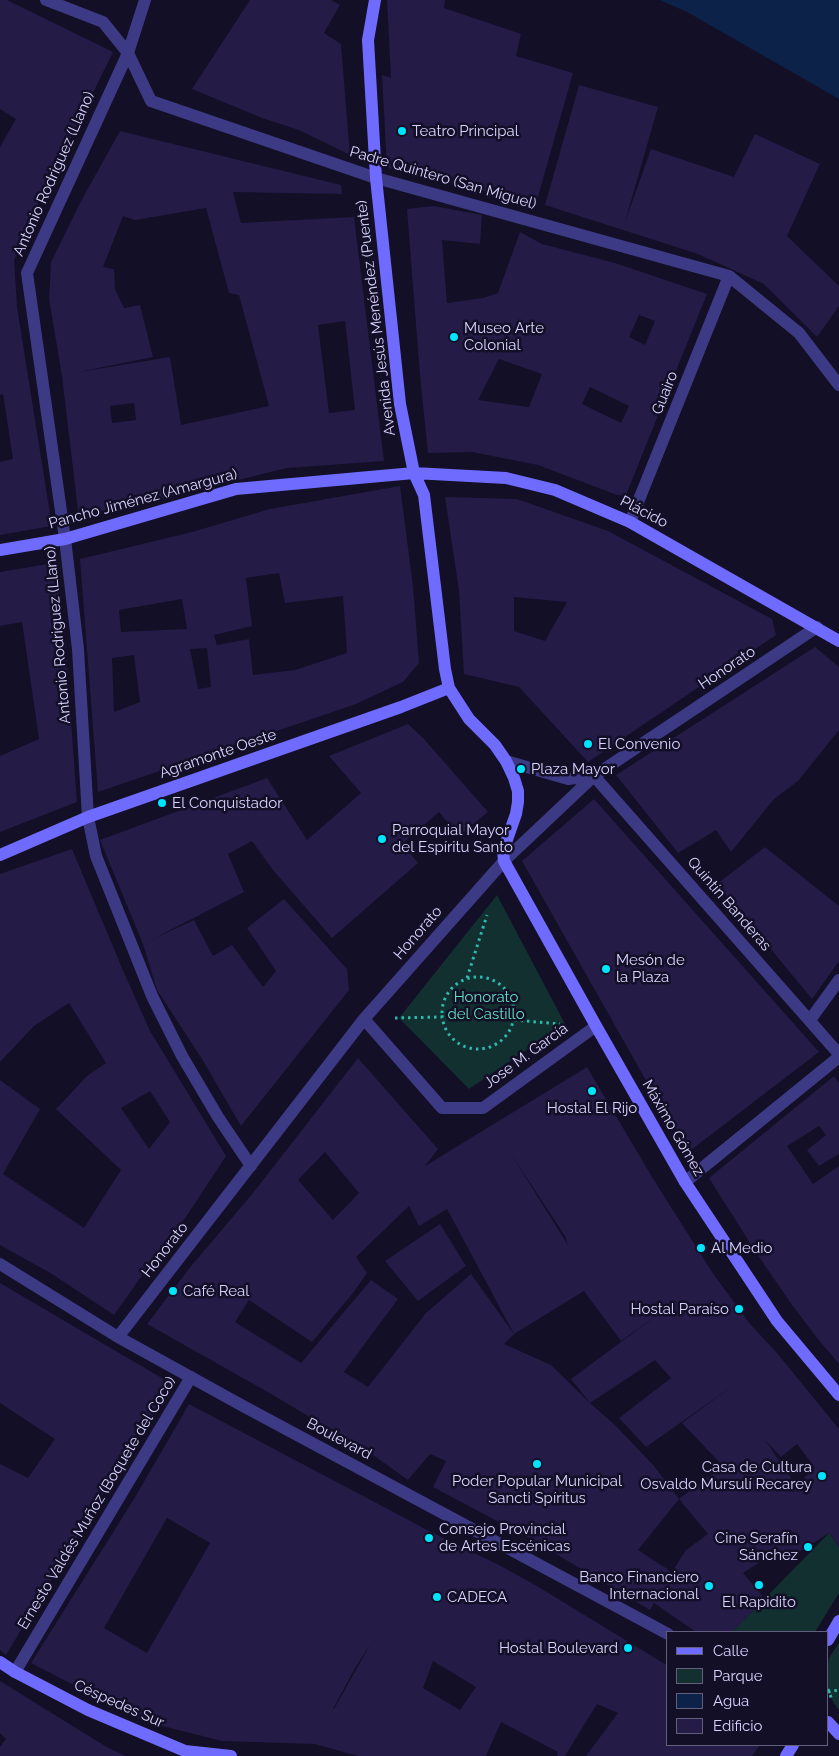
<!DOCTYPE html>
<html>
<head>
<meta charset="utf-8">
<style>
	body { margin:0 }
	#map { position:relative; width:839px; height:1756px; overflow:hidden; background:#130f26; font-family:Raleway,sans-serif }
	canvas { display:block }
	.legend { position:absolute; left:666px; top:1631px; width:162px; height:115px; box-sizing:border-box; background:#130f26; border:1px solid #625e7d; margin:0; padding:6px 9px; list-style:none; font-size:15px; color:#d9d4ff }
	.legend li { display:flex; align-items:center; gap:10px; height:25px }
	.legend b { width:25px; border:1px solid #625e7d }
</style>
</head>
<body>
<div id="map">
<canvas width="839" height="1756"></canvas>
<ul class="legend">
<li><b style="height:6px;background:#6f6bff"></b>Calle</li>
<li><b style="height:14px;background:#12302f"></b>Parque</li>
<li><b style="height:14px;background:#0c2248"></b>Agua</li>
<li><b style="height:14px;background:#241b47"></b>Edificio</li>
</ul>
</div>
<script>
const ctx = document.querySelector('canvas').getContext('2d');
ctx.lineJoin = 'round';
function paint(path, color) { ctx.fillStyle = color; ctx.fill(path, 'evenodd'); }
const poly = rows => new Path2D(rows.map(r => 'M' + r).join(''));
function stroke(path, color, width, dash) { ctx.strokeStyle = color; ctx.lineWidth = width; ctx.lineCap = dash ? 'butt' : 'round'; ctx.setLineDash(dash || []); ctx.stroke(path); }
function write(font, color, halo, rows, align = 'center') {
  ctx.font = font + ' Raleway,sans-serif'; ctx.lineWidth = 5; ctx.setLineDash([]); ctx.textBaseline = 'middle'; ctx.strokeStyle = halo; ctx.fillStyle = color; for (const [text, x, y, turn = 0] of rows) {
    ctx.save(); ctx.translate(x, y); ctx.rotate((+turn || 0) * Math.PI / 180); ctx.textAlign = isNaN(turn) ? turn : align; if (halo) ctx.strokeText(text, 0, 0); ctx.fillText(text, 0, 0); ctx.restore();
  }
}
const green = poly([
	[497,895,565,1024,469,1089,399,1018],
	[829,1533,839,1547,839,1593,815,1632,732,1632],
	[839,1643,839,1710,835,1705,828,1692,828,1664,829,1658]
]);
const water = poly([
	[660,0,839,0,839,99,687,12]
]);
const building = poly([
	[0,0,7,0,113,52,37,206,14,260,17,307,52,526,0,535,0,462,13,459,3,394,0,395,0,147,16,119,0,109],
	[250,0,331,0,340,5,324,33,341,44,350,155,299,130,262,118,192,89],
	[387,0,445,0,444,8,521,34,516,56,573,73,536,204,387,168,382,75,391,78],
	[579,85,658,107,625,222,651,149,734,177,755,134,820,164,787,236,839,286,839,306,817,337,764,284,698,254,545,205],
	[120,131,341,185,342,194,233,192,241,223,354,217,384,461,287,468,79,519,62,376,49,299,51,262,81,201],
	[206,208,229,293,239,295,269,406,181,425,170,357,79,372,153,357,140,305,124,308,115,289,114,269,103,267,123,216,135,220],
	[345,321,355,410,329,413,318,325],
	[134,403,136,420,112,423,110,406],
	[434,206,482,215,480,244,442,240,447,303,483,298,498,293,520,232,542,244,615,263,707,294,626,495,617,495,538,465,472,452,428,453,420,376,407,209],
	[639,315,655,321,645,345,629,337],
	[499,359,542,374,529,407,478,400],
	[590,387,629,406,621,423,582,404],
	[400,486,413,586,419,663,403,682,356,704,98,792,80,559,192,532,270,509],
	[279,573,285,603,343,596,347,653,295,670,253,675,249,639,217,645,214,635,252,626,246,578],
	[182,599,187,629,121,632,119,610],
	[207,648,211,687,198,689,190,649],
	[134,655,140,702,114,712,112,658],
	[445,497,517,499,608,531,772,619,776,635,588,762,519,687,464,674,459,591],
	[514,597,567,602,545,641,514,631],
	[54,563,63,614,77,802,0,832,0,756,39,739,22,622,0,626,0,572],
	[815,647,839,667,839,730,798,781,774,799,731,852,716,830,678,853,616,775],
	[408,724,424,739,488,812,459,836,439,812,402,844,418,863,332,938,273,870,252,841,228,854,244,892,153,939,194,920,213,956,232,945,263,987,276,971,247,928,284,899,347,969,349,990,241,1126,202,1059,157,990,143,944,100,840,267,778,307,840,361,793,329,756],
	[594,799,819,1052,687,1153,522,861],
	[765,847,839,906,839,961,812,999,717,884],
	[72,849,125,975,150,1031,226,1156,186,1217,148,1267,114,1315,52,1274,0,1245,0,1080,40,1109,3,1174,84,1228,121,1170,56,1109,87,1076,106,1063,69,1003,34,1026,0,1062,0,874],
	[150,1091,170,1122,149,1149,121,1108],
	[358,1058,438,1149,425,1166,587,1067,652,1177,714,1275,750,1324,777,1353,839,1429,839,1547,829,1533,785,1561,778,1550,743,1573,765,1599,732,1632,696,1632,654,1603,650,1610,529,1538,433,1487,446,1461,430,1454,408,1480,373,1455,273,1395,147,1324,192,1265,253,1193],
	[325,1152,359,1193,333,1220,298,1180],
	[511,1154,565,1236,568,1245],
	[409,1206,419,1226,447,1209,514,1334,584,1291,621,1341,660,1313,571,1379,590,1403,655,1360,671,1378,619,1418,646,1447,734,1385,682,1423,723,1466,679,1499,708,1534,686,1550,672,1572,638,1550,679,1499,654,1466,616,1426,590,1403,551,1365,504,1344,514,1334,471,1274,426,1313,368,1387,344,1372,398,1299,371,1280,301,1363,235,1322,249,1300,312,1342,353,1293,367,1273,356,1257],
	[765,1440,781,1457,797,1444,815,1468,796,1485],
	[834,1076,839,1083,839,1154,819,1166,807,1150,826,1135,819,1126,787,1146,813,1184,839,1166,839,1364,817,1338,792,1305,755,1251,709,1178],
	[440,1224,466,1266,418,1301,385,1261],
	[0,1283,172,1384,90,1515,6,1655,0,1650,0,1464,28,1478,55,1439,0,1403],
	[189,1404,435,1534,497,1564,537,1586,668,1666,668,1745,760,1745,752,1756,586,1756,618,1713,597,1704,565,1756,557,1756,558,1752,501,1722,486,1756,358,1756,315,1744,222,1741,143,1721,31,1663,134,1499],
	[167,1518,210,1543,147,1653,104,1628],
	[370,1645,334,1709,333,1709,355,1668],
	[433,1661,476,1687,460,1710,423,1688],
	[0,1681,105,1746,125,1756,0,1756,0,1747,6,1739,0,1733]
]);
const path = poly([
	'442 1013a36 36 0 1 1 72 0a36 36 0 1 1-72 0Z',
	[467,978,487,915],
	[395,1018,442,1017],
	[514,1020,560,1024],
	[828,1689,832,1700],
	[828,1692,839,1690]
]);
const street = poly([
	[46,0,103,22,128,53,151,101,376,178,729,276,799,333,839,385],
	[145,0,128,53,27,273,65,539,78,649,88,817,96,856,152,996,182,1056,218,1117,251,1166],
	[630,522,729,276],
	[506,761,568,779,594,776,839,1054],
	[364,1019,442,1108,483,1108,596,1026],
	[810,1020,839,980],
	[685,1182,839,1057],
	[0,1264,118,1337,243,1406,668,1634],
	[118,1337,364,1019,504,861,594,776,817,627],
	[15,1672,191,1377]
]);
const secondary = poly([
	[375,0,368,40,376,178,400,404,414,473,424,495,445,669,449,688,469,719,495,745,506,761,514,778,518,791,518,802,516,814,503,851,504,861,596,1026,685,1182,777,1321,839,1395],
	[0,550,65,539,236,489,414,473,506,478,555,490,630,522,839,641],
	[0,855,88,817,401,707,449,688],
	[828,1640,839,1621],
	[0,1662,15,1672,88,1710,185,1751,231,1756],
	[828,1722,839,1734],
	[786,1756,793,1745]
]);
const markers = [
	[402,131,5,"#00e5ff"],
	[454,337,5,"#00e5ff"],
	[588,744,5,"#00e5ff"],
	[521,769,5,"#00e5ff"],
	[162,803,5,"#00e5ff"],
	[382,839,5,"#00e5ff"],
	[606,969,5,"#00e5ff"],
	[592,1091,5,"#00e5ff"],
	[701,1248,5,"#00e5ff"],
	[173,1291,5,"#00e5ff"],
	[739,1309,5,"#00e5ff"],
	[537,1464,5,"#00e5ff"],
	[822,1476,5,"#00e5ff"],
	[429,1538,5,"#00e5ff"],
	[808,1547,5,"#00e5ff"],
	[759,1585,5,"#00e5ff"],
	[709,1586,5,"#00e5ff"],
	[437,1597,5,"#00e5ff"],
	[628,1648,5,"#00e5ff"]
];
const poiNames = [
	["Teatro Principal",412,131],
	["Museo Arte",464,328],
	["Colonial",464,345],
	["El Convenio",598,744],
	["Plaza Mayor",531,769],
	["El Conquistador",172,803],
	["Parroquial Mayor",392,830],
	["del Espíritu Santo",392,847],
	["Mesón de",616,960],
	["la Plaza",616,977],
	["Hostal El Rijo",592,1108,"center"],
	["Al Medio",711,1248],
	["Café Real",183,1291],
	["Hostal Paraíso",729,1309,"right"],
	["Casa de Cultura",812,1467,"right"],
	["Osvaldo Mursulí Recarey",812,1484,"right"],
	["Poder Popular Municipal",537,1481,"center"],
	["Sancti Spíritus",537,1498,"center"],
	["Consejo Provincial",439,1529],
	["de Artes Escénicas",439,1546],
	["Cine Serafín",798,1538,"right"],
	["Sánchez",798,1555,"right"],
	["Banco Financiero",699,1577,"right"],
	["Internacional",699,1594,"right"],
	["CADECA",447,1597],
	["El Rapidito",759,1602,"center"],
	["Hostal Boulevard",618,1648,"right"]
];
const streetNames = [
	["Antonio Rodriguez (Llano)",54,174,-66],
	["Padre Quintero (San Miguel)",443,178,16],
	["Avenida Jesús Menéndez (Puente)",376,318,-97],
	["Guairo",665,393,-68],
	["Pancho Jiménez (Amargura)",143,499,-15],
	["Plácido",644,512,27],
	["Antonio Rodriguez (Llano)",58,635,-95],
	["Honorato",727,668,-34],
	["Agramonte Oeste",218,754,-19],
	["Quintín Banderas",729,904,49],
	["Honorato",418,933,-49],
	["Jose M. García",526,1056,-36],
	["Máximo Gómez",673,1128,60],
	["Honorato",165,1250,-52],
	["Boulevard",339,1439,28],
	["Ernesto Valdés Muñoz (Boquete del Coco)",97,1503,-59],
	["Céspedes Sur",119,1704,24]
];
const parkNames = [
	["Honorato",486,997],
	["del Castillo",486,1014]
];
paint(green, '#12302f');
paint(water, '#0c2248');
paint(building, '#241b47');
stroke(path, '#2fb8b0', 3, [2.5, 4]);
stroke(street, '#3d3a85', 12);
stroke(secondary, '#6f6bff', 12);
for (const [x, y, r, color] of markers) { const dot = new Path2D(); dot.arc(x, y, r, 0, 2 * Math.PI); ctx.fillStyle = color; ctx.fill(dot); stroke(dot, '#130f26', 2); }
write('15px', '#d9d4ff', '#130f26', poiNames, 'left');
write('15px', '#d9d4ff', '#130f26', streetNames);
write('15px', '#5fe0c0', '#130f26', parkNames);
</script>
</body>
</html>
